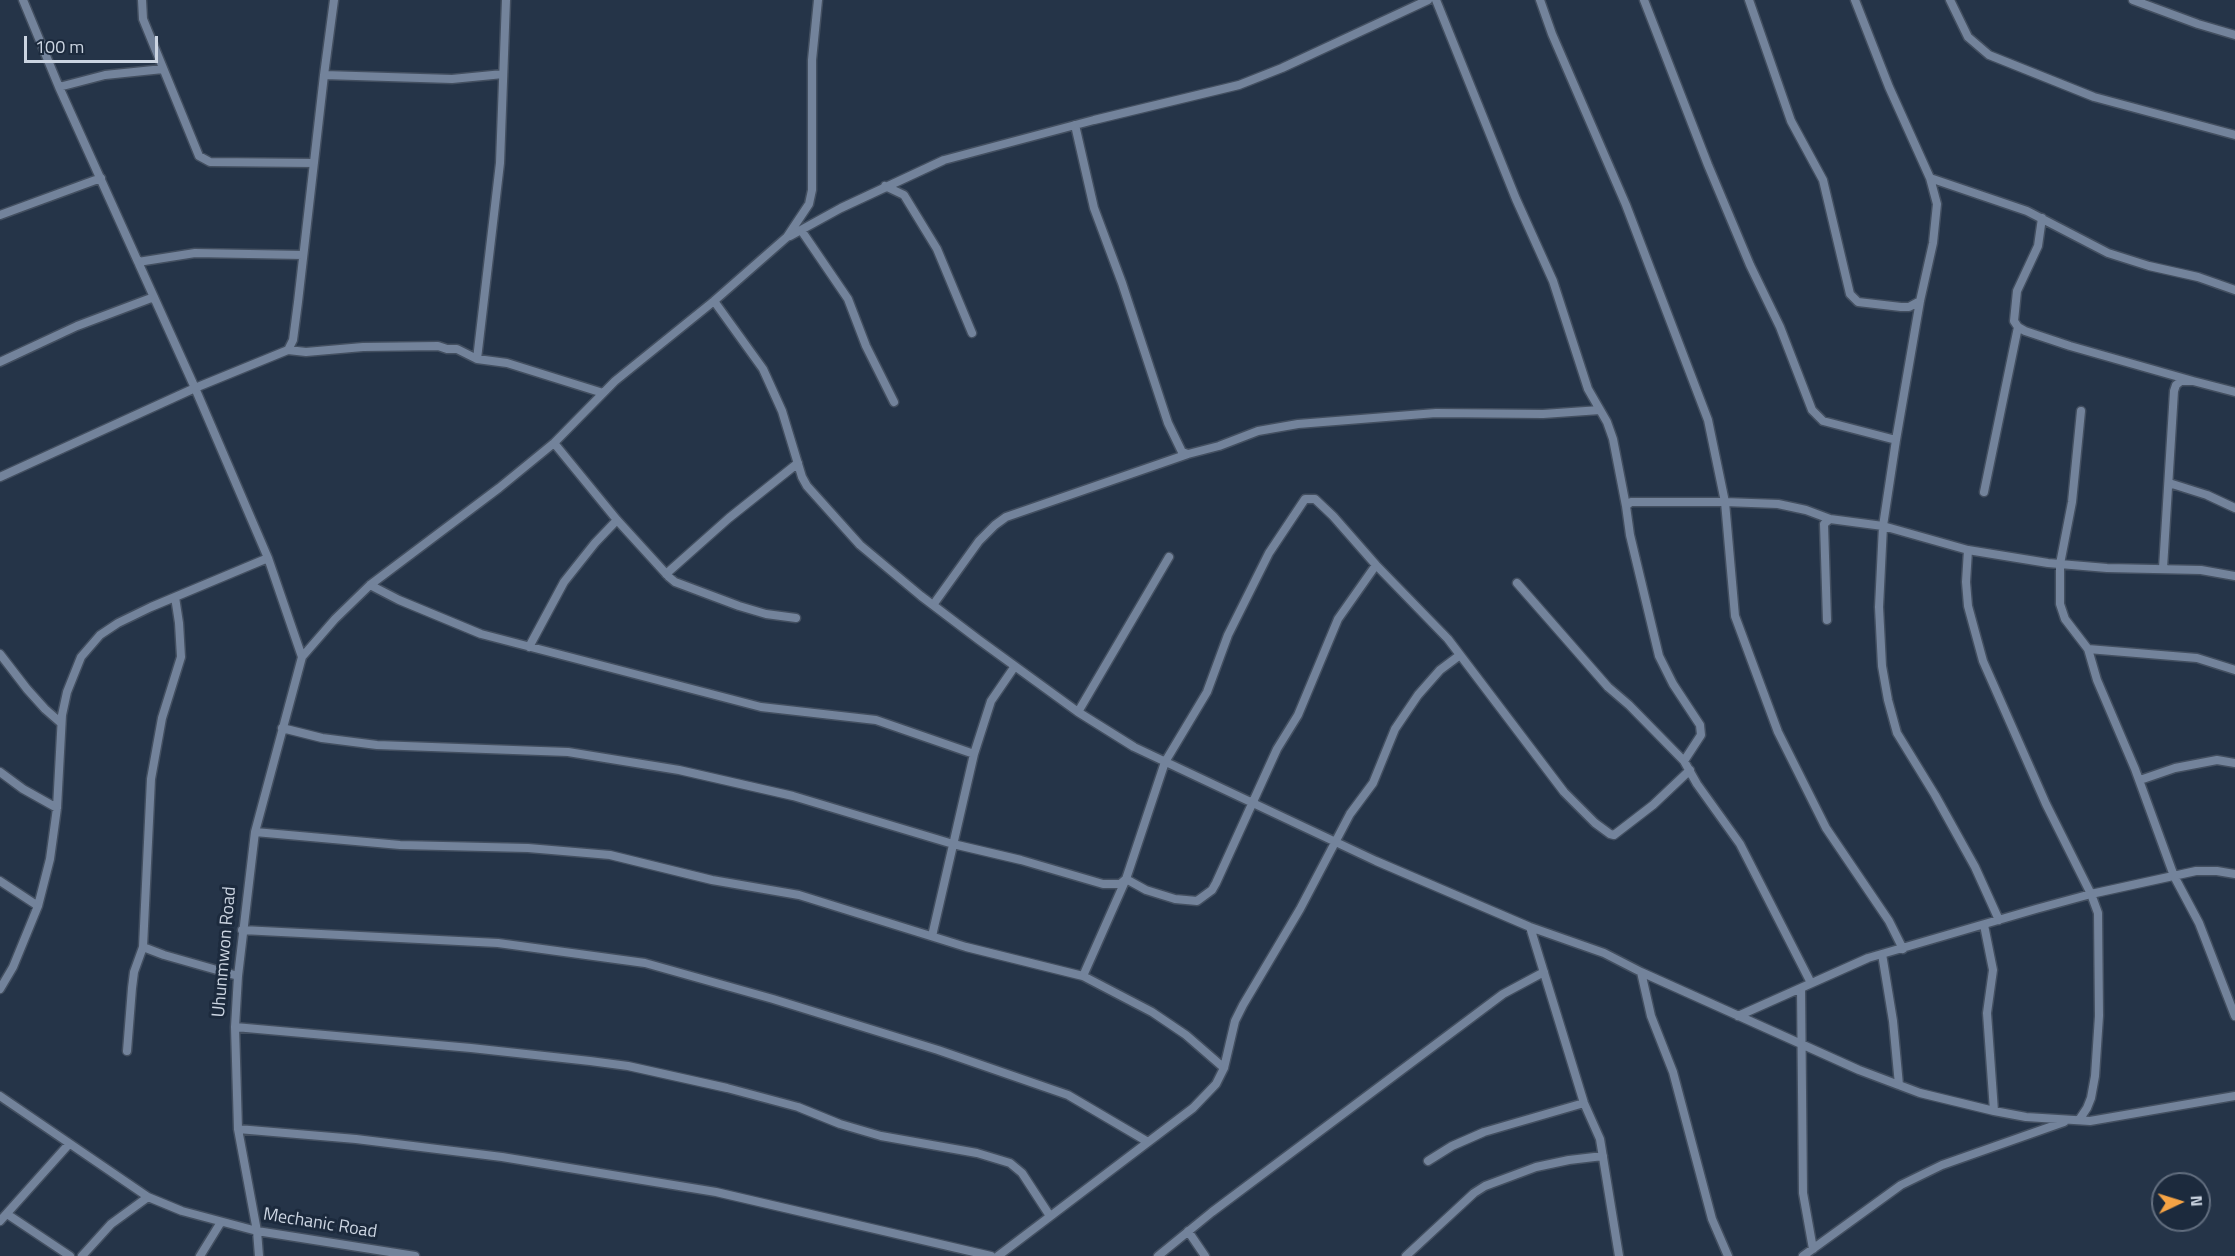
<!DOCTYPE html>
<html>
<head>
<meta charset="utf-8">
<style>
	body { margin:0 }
	#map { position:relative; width:2235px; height:1256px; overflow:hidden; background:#253448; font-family:"Titillium Web",sans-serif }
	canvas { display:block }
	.north { position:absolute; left:2151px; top:1172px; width:60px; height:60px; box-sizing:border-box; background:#1c2a3d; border:2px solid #626e7f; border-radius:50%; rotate:86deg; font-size:16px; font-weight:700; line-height:24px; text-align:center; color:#cbd4e1 }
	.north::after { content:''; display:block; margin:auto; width:21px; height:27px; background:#f5a345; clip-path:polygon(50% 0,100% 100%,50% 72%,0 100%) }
	.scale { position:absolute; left:24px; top:36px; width:134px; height:27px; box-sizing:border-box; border:3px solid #cbd4e1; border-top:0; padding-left:8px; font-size:18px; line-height:21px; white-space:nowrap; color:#cbd4e1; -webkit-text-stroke:4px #1c2a3d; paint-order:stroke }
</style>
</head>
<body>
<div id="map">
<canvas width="2235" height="1256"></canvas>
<div class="north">N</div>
<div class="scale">100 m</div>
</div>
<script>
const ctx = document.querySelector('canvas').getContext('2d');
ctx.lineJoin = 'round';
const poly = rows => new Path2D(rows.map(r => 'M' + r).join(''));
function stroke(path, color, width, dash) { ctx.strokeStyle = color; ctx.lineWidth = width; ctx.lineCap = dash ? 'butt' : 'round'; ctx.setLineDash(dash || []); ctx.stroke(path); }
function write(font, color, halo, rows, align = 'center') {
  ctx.font = font + ' "Titillium Web",sans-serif'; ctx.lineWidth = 6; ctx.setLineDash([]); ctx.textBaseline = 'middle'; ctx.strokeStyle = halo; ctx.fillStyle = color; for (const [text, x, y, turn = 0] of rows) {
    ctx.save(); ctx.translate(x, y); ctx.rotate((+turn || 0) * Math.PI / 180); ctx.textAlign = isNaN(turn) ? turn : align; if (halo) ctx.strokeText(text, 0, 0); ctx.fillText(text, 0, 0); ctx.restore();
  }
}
const street = poly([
	[23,0,59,87,195,388,268,558,302,657,335,619,370,585,499,488,554,443,615,381,714,301,787,237,809,204,812,190,812,60,818,0],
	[142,0,143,19,199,156,210,162,314,163],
	[1436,0,1516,199,1553,281,1588,389,1607,422,1613,439,1626,506],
	[1540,0,1552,34,1626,205,1708,420,1725,502,1735,616,1778,732,1826,828,1889,921,1903,949],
	[1644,0,1708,165,1750,265,1780,327,1812,410,1823,421,1896,440],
	[1749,0,1791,121,1823,180,1850,294,1858,302,1901,307,1909,307,1920,301],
	[1855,0,1889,87,1930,178,1937,204,1933,243,1920,301,1896,440,1883,526,1879,607,1882,666,1888,700,1897,733,1935,795,1975,867,1999,920],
	[1950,0,1968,37,1989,55,2094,97,2235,135],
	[2133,0,2198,24,2235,35],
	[324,75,452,79,503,74],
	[59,87,105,75,163,69],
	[1075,125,1094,208,1122,283,1168,423,1182,452,1188,454,1219,446,1258,431,1298,424,1436,413,1543,414,1600,410],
	[1930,178,2027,211,2108,253,2149,266,2198,277,2235,290],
	[885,186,904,195,937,249,972,333],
	[0,215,101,178],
	[2042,218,2038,246,2017,291,2014,321,2018,327,2025,331,2070,346,2193,381],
	[801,230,848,299,866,346,894,402],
	[790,236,841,208,944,160,1094,120,1239,85,1282,68,1428,0],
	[138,262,195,253,303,255],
	[714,301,763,369,782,411,802,477,807,486,860,545,921,596,979,640,1078,712,1134,747,1376,861,1530,927,1604,953,1641,972,1859,1070,1920,1093,1994,1111,2026,1117,2090,1121,2235,1096],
	[288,350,306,352,363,347,438,346,447,349,457,349,477,359,507,363,603,393],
	[477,359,500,163,506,0],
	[0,362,77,326,154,297],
	[2081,411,2072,502,2060,564,2060,604,2065,619,2088,649,2097,680,2135,769,2174,876,2199,923,2235,1016],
	[554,443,617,520,669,577,675,582,739,606,766,614,796,618],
	[0,477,195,388,288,350,293,340,298,302,324,75,334,0],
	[2169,483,2207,495,2235,508],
	[1984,492,2018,327],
	[1968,550,1966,582,1968,606,1983,661,2046,804,2091,894,2098,913,2099,1016,2095,1076,2091,1098,2087,1108,2079,1120],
	[2163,568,2174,391,2176,385,2181,381,2193,381,2235,392],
	[666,574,729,518,798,463],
	[1517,583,1608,687,1629,705,1684,761],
	[370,585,399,600,481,634,761,707,876,720,974,754],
	[175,597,179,623,181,657,162,718,151,779,143,947,164,955,238,976],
	[933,605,979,541,995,525,1006,517,1188,454],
	[1827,620,1824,524,1830,519,1883,526,1968,550,2048,563,2107,568,2201,570,2235,576],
	[529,647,564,582,595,543,617,520],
	[2088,649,2197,658,2235,670],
	[0,654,27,689,45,709,61,723],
	[1078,712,1169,557],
	[282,728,322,738,377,745,568,752,679,770,793,796,953,844,1021,860,1103,884,1120,884,1126,879,1146,890,1175,899,1197,901,1212,890,1216,883,1277,749,1298,715,1338,619,1376,565],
	[0,772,23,789,57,808],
	[2140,780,2175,768,2217,760,2235,763],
	[255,832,400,845,528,848,610,855,712,880,799,895,966,947,1083,976,1152,1012,1186,1035,1224,1068],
	[0,881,38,906],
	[1984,925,1993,970,1987,1013,1994,1111],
	[1530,927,1584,1103,1600,1139,1619,1256],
	[242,930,498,943,645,963,773,999,938,1050,1068,1095,1148,1142],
	[932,936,974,754,991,701,1015,666],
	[1882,954,1893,1021,1899,1085],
	[1641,972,1651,1016,1673,1072,1712,1219,1728,1256],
	[1083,976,1126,879,1165,762,1207,692,1228,635,1269,553,1305,499,1315,499,1333,516,1376,565,1448,639,1564,792,1595,823,1610,834,1614,835,1653,805,1690,770],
	[1811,983,1740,844,1697,784,1684,761,1701,735,1700,725,1673,684,1659,656,1630,535,1626,506,1631,502,1725,502,1778,504,1806,510,1830,519],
	[0,989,13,967,38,906,50,859,57,808,62,715,67,692,81,657,100,635,118,623,151,607,268,558],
	[1801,989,1803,1193,1813,1249],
	[1738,1016,1868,958,2036,909,2091,894,2196,871,2217,871,2235,874],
	[235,1027,471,1048,590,1061,628,1066,727,1088,798,1107,840,1124,881,1136,977,1153,1010,1163,1022,1173,1050,1216],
	[127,1051,132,988,134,972,143,947],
	[0,1096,148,1197,182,1211,257,1231,415,1256],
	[238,1129,356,1139,502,1157,716,1192,991,1256],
	[1428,1161,1452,1146,1484,1132,1584,1103],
	[7,1214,70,1256],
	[0,1221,69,1144],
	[1188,1231,1205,1256],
	[82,1256,111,1224,148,1197],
	[200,1256,221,1222],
	[259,1256,257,1231,238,1129,235,1027,238,976,255,832,302,657],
	[998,1256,1193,1108,1216,1084,1224,1068,1235,1021,1243,1005,1300,909,1350,814,1373,783,1395,729,1418,695,1440,670,1460,655],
	[1158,1256,1212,1212,1503,994,1544,972],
	[1406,1256,1474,1193,1485,1186,1536,1167,1569,1160,1603,1156],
	[1803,1256,1901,1185,1942,1165,2064,1122]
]);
const streetNames = [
	["Uhunmwon Road",225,952,-85],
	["Mechanic Road",320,1224,9]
];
stroke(street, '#434f60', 11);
stroke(street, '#73839b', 8);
write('18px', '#cbd4e1', '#1c2a3d', streetNames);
</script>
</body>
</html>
